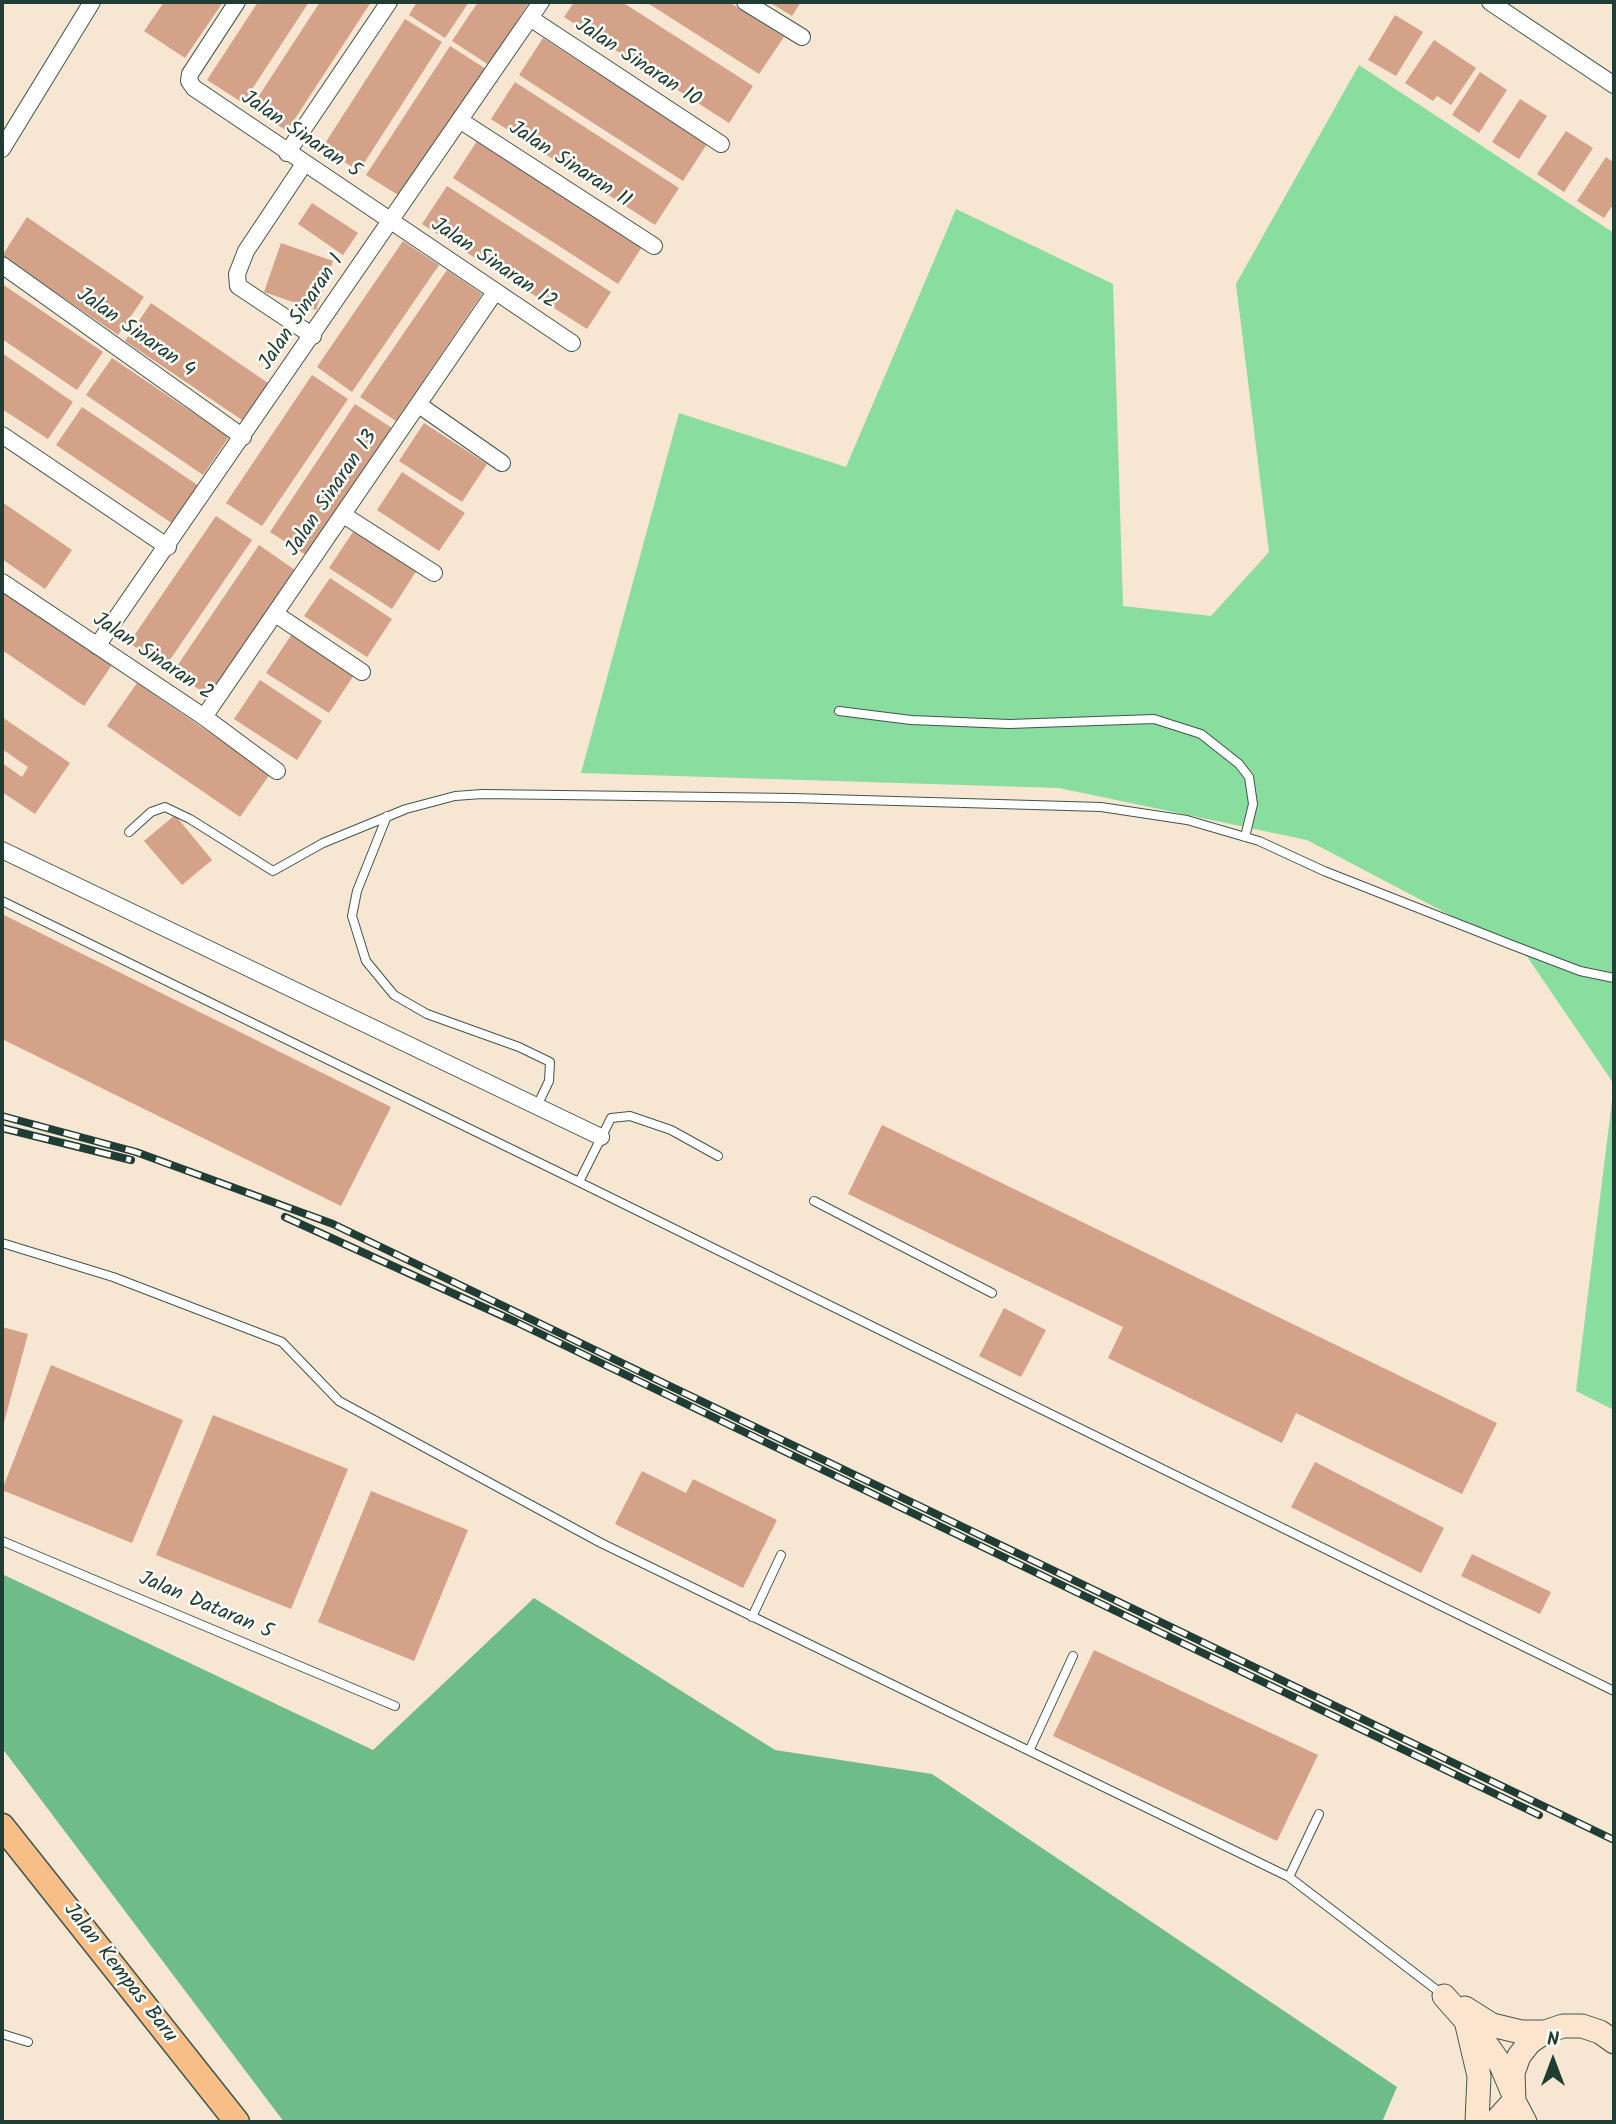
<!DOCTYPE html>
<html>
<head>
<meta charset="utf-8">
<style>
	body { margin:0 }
	#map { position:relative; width:1616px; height:2124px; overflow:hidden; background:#f7e6d1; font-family:Kalam,sans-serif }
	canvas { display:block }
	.frame { position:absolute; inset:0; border:4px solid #1f3d34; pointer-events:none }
	.north { position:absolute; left:1518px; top:2026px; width:70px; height:70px; -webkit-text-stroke:5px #fdfcf7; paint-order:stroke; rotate:0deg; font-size:19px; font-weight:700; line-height:28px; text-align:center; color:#1f3d34 }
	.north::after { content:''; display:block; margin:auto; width:24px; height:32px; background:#1f3d34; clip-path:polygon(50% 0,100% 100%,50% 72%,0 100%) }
</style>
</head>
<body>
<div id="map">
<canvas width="1616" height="2124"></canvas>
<div class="frame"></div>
<div class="north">N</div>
</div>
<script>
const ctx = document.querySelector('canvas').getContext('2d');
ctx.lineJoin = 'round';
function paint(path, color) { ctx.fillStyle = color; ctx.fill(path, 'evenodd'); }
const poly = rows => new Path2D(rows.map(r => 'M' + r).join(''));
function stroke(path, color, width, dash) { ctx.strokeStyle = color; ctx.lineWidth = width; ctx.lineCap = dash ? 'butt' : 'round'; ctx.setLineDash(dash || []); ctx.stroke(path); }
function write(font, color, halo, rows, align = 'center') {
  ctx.font = font + ' Kalam,sans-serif'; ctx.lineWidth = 5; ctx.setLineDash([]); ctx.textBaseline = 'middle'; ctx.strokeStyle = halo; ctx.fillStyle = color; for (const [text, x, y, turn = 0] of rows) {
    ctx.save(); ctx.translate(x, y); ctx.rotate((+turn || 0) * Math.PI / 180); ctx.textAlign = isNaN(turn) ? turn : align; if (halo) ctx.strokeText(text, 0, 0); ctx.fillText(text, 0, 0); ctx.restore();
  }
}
const green = poly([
	[1359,65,1614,233,1614,1084,1526,955,1307,840,1059,788,581,773,679,413,846,467,956,209,1113,284,1123,606,1211,616,1269,552,1236,284],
	[1614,1085,1614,1410,1576,1391]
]);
const forest = poly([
	[2,1574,373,1750,534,1598,775,1750,932,1774,1397,2087,1382,2122,284,2122,2,1748]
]);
const building = poly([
	[164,2,223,2,185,58,144,31],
	[258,2,309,2,243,103,207,80],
	[320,2,371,2,287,131,251,108],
	[417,2,469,2,445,38,409,15],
	[478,2,529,2,489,65,452,41],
	[574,2,622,2,753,86,729,123,564,17],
	[646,2,729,2,784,37,759,74],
	[769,2,801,2,792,16],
	[1395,15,1423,32,1396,76,1368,60],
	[405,19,442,42,359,171,322,148],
	[543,38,707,144,683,181,519,75],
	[1434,40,1476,68,1451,105,1437,96,1433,101,1405,83],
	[450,46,486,69,403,198,366,175],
	[1480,72,1507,90,1479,133,1452,115],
	[515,82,679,188,655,225,491,119],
	[1520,99,1547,116,1519,159,1492,142],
	[1566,131,1593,148,1564,192,1537,174],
	[477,141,642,247,618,284,453,178],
	[1606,157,1614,163,1614,203,1604,218,1577,201],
	[447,186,611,292,587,329,422,224],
	[312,203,358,233,343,255,298,224],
	[27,217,144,297,118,335,2,256],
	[403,241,439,265,352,392,317,367],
	[281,243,333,261,316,310,264,292],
	[447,270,482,294,396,421,360,397],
	[2,284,103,352,77,390,2,339],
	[151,303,268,383,242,420,125,341],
	[2,353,73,402,48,439,2,409],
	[112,358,229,437,203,475,86,395],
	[312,375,348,399,262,526,226,503],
	[355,404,392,428,306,555,270,532],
	[82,407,199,486,173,524,56,445],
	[424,423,487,464,462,502,399,461],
	[402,472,465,513,439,551,377,510],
	[2,502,72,550,45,589,2,559],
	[216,516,252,540,165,667,129,643],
	[355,529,417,570,392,609,329,568],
	[259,545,295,570,209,696,173,672],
	[330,578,392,619,367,657,304,616],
	[2,590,112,665,84,706,2,650],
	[292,634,354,675,329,713,266,673],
	[260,680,322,721,297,760,234,719],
	[137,683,270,774,240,817,107,726],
	[2,717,70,763,35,814,2,792,2,763,22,777,28,767,2,749],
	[175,815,212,860,182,885,144,841],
	[2,914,391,1107,341,1206,2,1039],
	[882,1125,1497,1423,1462,1494,1296,1413,1282,1443,1108,1358,1123,1327,848,1194],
	[1004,1308,1046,1330,1021,1377,979,1356],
	[2,1327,28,1334,3,1426,2,1426],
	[51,1365,183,1420,132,1543,2,1490],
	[213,1415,348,1469,291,1609,156,1555],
	[1315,1462,1444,1528,1421,1573,1291,1507],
	[642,1471,686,1493,693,1479,777,1520,743,1588,615,1524],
	[371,1491,468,1530,414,1661,318,1622],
	[1472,1554,1551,1592,1540,1614,1461,1576],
	[1094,1650,1318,1755,1277,1841,1053,1736]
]);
const lane = poly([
	[839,711,911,720,1009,724,1154,719,1201,734,1239,764,1249,777,1253,804,1245,837],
	[387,816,357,891,352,916,366,961,394,995,427,1014,519,1047,550,1062,549,1081,537,1106],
	[129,832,151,812,165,807,190,819,273,871,323,843,406,809,455,796,482,794,793,798,1101,807,1187,820,1259,841,1324,871,1512,945,1580,971,1614,978],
	[2,901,579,1182],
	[718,1156,671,1130,630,1116,611,1118,579,1182,1614,1691],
	[814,1201,992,1293],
	[2,1243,113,1277,282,1342,339,1401,601,1543,1289,1877,1442,1994],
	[2,1541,395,1706],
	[752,1617,781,1555],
	[1030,1749,1073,1656],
	[1289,1877,1319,1814],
	[2,2034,28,2042]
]);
const street = poly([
	[237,2,190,74,189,81,194,88,572,343],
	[745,2,802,37],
	[1490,2,1614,85],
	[530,18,721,144],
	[461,121,654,246],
	[2,149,92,2],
	[287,153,389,2],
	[304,164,246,251,237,274,238,286,313,336],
	[2,265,243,437],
	[419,405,502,463],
	[2,435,168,547],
	[345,516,434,573],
	[2,582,204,717,277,771],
	[277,615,362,672],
	[97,646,541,2],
	[204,717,495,292],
	[2,850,601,1137]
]);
const secondary = poly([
	[1444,1996,1484,2041,1501,2065,1512,2091],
	[1465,2008,1492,2025,1521,2032,1545,2032],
	[1467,2025,1479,2076,1477,2122],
	[1495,2122,1514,2101],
	[1525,2122,1514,2101,1513,2073,1519,2056,1530,2042,1545,2032,1563,2026,1582,2026,1600,2032,1614,2042]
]);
const primary = poly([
	[2,1826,237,2122]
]);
const rail = poly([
	[2,1116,136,1152,333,1224,1614,1840],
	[2,1128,131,1160],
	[285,1217,516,1322,1539,1815]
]);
const streetNames = [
	["Jalan Sinaran 10",637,64,33],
	["Jalan Sinaran 5",300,136,34],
	["Jalan Sinaran 11",569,166,33],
	["Jalan Sinaran 12",493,265,34],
	["Jalan Sinaran 1",303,313,-56],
	["Jalan Sinaran 4",135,334,35],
	["Jalan Sinaran 13",333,494,-56],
	["Jalan Sinaran 2",152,658,34],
	["Jalan Dataran 5",205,1607,23],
	["Jalan Kempas Baru",119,1974,52]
];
paint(green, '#89dd9f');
paint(forest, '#6ebc86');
paint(building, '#d3a289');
stroke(lane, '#3f564c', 10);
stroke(street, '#3f564c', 18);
stroke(secondary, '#3f564c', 25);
stroke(primary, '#3f564c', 27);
stroke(lane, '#fff', 8);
stroke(street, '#fff', 16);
stroke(secondary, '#fce5cf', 23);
stroke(primary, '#f7be88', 24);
stroke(rail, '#1f3d34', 8);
stroke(rail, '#fdfcf7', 5, [16]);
write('21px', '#1f3d34', '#fdfcf7', streetNames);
</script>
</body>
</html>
